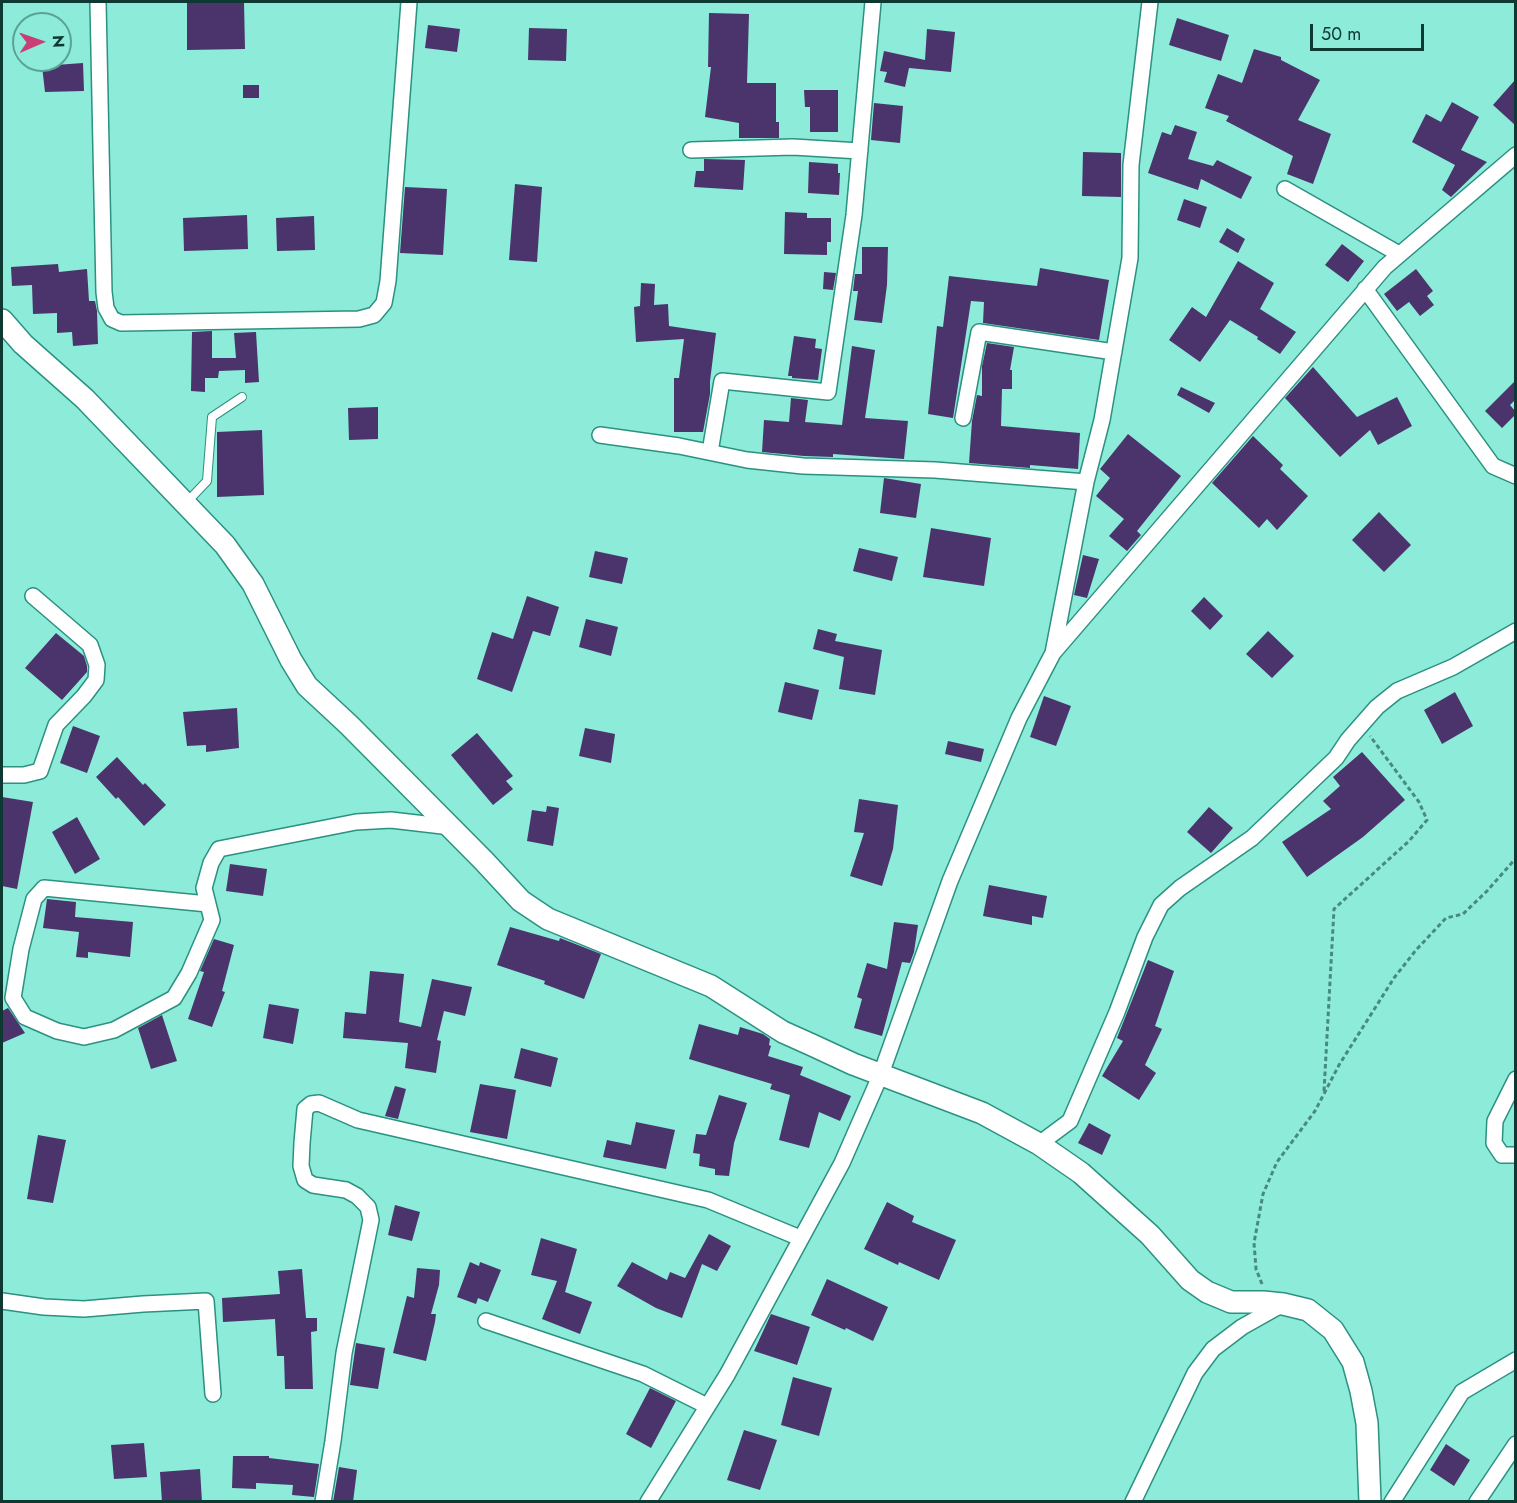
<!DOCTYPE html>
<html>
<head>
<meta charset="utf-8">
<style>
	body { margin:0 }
	#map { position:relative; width:1517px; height:1503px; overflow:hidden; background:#8cebd9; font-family:Jost,sans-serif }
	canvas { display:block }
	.frame { position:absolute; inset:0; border:3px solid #0e3832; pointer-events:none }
	.north { position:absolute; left:12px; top:12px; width:60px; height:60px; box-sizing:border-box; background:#8cebd9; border:2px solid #5aa396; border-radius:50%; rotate:88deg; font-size:16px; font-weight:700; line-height:24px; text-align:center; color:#0e3832 }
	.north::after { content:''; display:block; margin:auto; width:21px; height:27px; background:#c93e74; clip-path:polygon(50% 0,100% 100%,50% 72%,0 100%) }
	.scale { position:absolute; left:1310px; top:24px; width:114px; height:27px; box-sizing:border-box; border:3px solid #0e3832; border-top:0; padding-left:8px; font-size:18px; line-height:21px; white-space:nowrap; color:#0e3832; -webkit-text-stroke:4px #8cebd9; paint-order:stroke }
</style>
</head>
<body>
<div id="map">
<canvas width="1517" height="1503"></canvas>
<div class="frame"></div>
<div class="north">N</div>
<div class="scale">50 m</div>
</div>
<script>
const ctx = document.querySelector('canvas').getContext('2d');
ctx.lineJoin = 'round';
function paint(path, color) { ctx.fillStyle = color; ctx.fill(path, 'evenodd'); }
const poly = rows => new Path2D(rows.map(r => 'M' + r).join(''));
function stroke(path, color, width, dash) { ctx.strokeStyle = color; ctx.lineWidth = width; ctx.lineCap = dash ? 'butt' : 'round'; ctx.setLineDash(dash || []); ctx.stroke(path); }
const building = poly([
	[187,2,244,2,245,49,187,50],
	[709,13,749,14,747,83,776,83,776,122,779,122,779,138,739,138,739,123,705,117,711,67,708,67],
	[1177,18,1229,35,1221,61,1169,45],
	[428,25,460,29,457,52,425,48],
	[529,28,567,29,566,61,528,60],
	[927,29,955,32,951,72,909,68,905,87,884,82,887,72,880,71,884,51,925,60],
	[1254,49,1281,57,1281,60,1320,80,1298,120,1331,134,1313,184,1287,174,1293,156,1226,121,1229,116,1205,108,1218,74,1242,83],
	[83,63,84,91,45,92,42,66],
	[1515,80,1515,125,1493,105],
	[243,85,259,85,259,98,243,98],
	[804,90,838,90,838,132,810,132,810,107,805,107],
	[1452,102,1479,117,1461,150,1487,162,1451,197,1442,190,1455,165,1412,142,1426,114,1441,122],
	[874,103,903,106,900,143,871,140],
	[1175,125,1197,132,1188,159,1213,166,1217,160,1252,177,1241,199,1201,179,1198,190,1148,173,1162,132,1171,135],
	[1083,152,1121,153,1121,197,1082,196],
	[704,159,745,160,743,190,694,187,696,171,704,171],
	[809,162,838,164,838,173,840,173,839,195,808,193],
	[515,184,542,187,537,262,509,260],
	[405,187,447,189,443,255,400,253],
	[1184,199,1207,207,1200,228,1177,220],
	[785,212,807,213,807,218,831,218,831,242,827,242,827,255,784,254],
	[247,215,248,249,184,251,183,218],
	[314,216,315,250,277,251,276,218],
	[1227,228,1245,239,1238,253,1219,242],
	[1342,244,1364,261,1348,282,1325,265],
	[862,247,888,247,887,285,882,323,854,320,858,291,853,291,855,274,862,274],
	[1238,261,1274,283,1260,309,1296,332,1280,354,1257,339,1258,337,1230,320,1200,362,1169,340,1192,307,1206,317],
	[58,264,59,272,87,269,89,301,95,301,97,311,98,344,73,346,72,332,57,333,57,313,33,314,32,285,12,286,11,267],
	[1040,268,1109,280,1099,340,983,323,984,302,971,301,953,418,928,414,937,326,943,327,949,276,1037,286],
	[1416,269,1433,291,1427,296,1434,305,1420,316,1409,302,1397,311,1384,294],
	[824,272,836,273,833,290,823,289],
	[641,283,655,284,654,305,668,304,669,326,716,333,710,381,710,394,703,432,674,432,674,378,679,378,684,339,636,342,634,307,640,306],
	[212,331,212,358,236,358,234,333,256,332,259,382,245,383,245,370,219,371,218,378,205,378,205,392,191,391,192,332],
	[794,336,816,339,815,348,822,349,818,380,792,378,792,376,788,376],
	[987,343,1014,347,1010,370,1012,370,1012,389,1002,389,1001,426,1080,433,1078,469,1030,465,1030,468,969,463,972,421,977,395,982,396,982,366],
	[852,346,875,350,865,418,908,421,904,459,833,454,833,457,804,456,762,452,764,420,789,422,791,398,808,400,805,422,842,425],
	[1313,367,1357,417,1397,397,1412,426,1378,445,1370,430,1340,457,1285,398],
	[1515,381,1515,400,1510,405,1515,411,1515,415,1502,428,1485,411],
	[1181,387,1215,403,1209,413,1177,395],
	[378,407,378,439,349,440,348,408],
	[262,430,264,495,217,497,217,432],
	[1128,434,1181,476,1137,531,1141,535,1127,551,1109,536,1124,519,1096,496,1110,478,1100,469],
	[1253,436,1283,465,1280,469,1308,496,1277,530,1267,519,1259,528,1212,483],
	[884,478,921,484,916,518,880,513],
	[1379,512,1411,545,1384,572,1352,540],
	[931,528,991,538,984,586,923,577],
	[859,548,898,557,892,581,853,571],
	[595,551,628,558,622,584,589,577],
	[1083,555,1099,559,1087,598,1074,595],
	[527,596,559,607,550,636,533,631,512,692,477,679,492,632,513,639],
	[1204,597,1223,616,1210,630,1191,611],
	[586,619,618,627,611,656,579,647],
	[818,629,837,634,835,641,882,650,875,695,839,689,844,657,813,649],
	[1268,631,1294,656,1272,678,1246,654],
	[56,633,84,656,87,666,87,672,62,700,25,668],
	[785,682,819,690,812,720,778,712],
	[1455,692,1473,726,1442,744,1424,710],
	[1044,696,1071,706,1056,746,1030,737],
	[237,708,239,748,206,752,206,745,187,746,183,712],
	[73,726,100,736,87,773,60,763],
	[585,728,615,734,611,763,579,756],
	[477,733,513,776,506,781,513,789,493,805,451,755],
	[948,741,984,749,981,762,945,754],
	[1362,752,1405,800,1363,837,1307,877,1282,842,1331,809,1323,801,1340,786,1333,777],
	[117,757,143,785,145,783,166,805,144,826,118,797,116,799,96,777],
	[2,797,33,802,17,889,2,886],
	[859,799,898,805,893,849,882,886,850,876,864,833,854,832],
	[547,806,559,808,553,846,527,841,532,810,546,812],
	[1209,807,1233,828,1211,853,1187,832],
	[77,817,100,859,75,874,52,832],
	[230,864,267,869,263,896,226,891],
	[989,885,1047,896,1043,918,1032,916,1032,925,983,916],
	[47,899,76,902,75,917,133,922,130,957,88,952,88,958,76,957,79,932,43,928],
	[894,922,918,925,914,952,910,963,902,962,882,1036,854,1028,862,999,857,997,867,963,887,969],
	[510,927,559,941,560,938,601,954,584,999,544,984,545,981,497,965],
	[214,939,234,945,222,991,225,992,212,1027,188,1019,204,972,200,971],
	[1148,960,1174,971,1155,1026,1162,1029,1145,1065,1156,1073,1139,1100,1102,1076,1123,1041,1117,1038],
	[370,971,404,974,399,1022,421,1027,432,979,472,987,465,1016,444,1011,437,1040,441,1041,436,1073,405,1068,408,1043,343,1038,345,1012,366,1014],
	[269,1004,299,1009,293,1044,263,1038],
	[8,1008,25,1033,2,1043,2,1011],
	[162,1015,177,1061,151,1069,138,1028],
	[699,1024,738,1035,740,1027,763,1034,770,1039,769,1045,771,1046,768,1056,803,1067,800,1075,851,1096,840,1121,819,1112,809,1148,779,1140,790,1095,770,1089,772,1084,689,1059],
	[521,1048,558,1058,551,1087,514,1078],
	[480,1084,516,1090,507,1139,470,1132],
	[395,1086,406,1089,398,1119,385,1116],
	[719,1095,747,1103,734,1143,729,1176,715,1175,715,1169,699,1166,700,1154,693,1153,696,1134,706,1135],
	[636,1122,675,1130,666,1169,603,1157,607,1140,631,1145],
	[1089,1123,1111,1135,1102,1155,1078,1143],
	[38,1135,66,1140,53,1203,27,1199],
	[887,1202,914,1216,912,1222,956,1240,939,1280,899,1262,898,1265,864,1249],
	[395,1205,420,1212,412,1241,388,1235],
	[709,1234,731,1246,717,1271,702,1264,682,1318,656,1308,617,1286,632,1262,667,1280,670,1272,685,1278],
	[541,1238,577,1249,565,1292,592,1302,580,1334,542,1319,557,1281,531,1275],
	[470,1262,479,1266,480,1262,501,1270,488,1302,478,1298,476,1304,457,1297],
	[417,1268,440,1270,439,1285,431,1314,436,1314,435,1322,426,1361,393,1353,407,1296,414,1298],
	[302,1269,306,1318,317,1318,317,1331,311,1332,313,1389,285,1389,284,1356,277,1356,275,1319,223,1322,222,1298,280,1294,278,1271],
	[827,1279,888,1307,873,1341,846,1328,845,1330,811,1315],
	[771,1314,810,1327,797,1365,754,1351],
	[356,1343,385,1348,378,1389,350,1385],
	[793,1377,832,1388,819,1436,781,1425],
	[650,1388,676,1401,651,1448,626,1434],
	[744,1430,777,1440,760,1490,727,1480],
	[144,1443,147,1477,114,1479,111,1445],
	[1446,1444,1470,1460,1454,1486,1430,1470],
	[233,1456,269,1456,269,1458,319,1464,314,1497,292,1495,293,1485,256,1483,256,1489,232,1488],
	[339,1467,357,1470,353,1502,333,1502],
	[200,1469,202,1502,162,1502,160,1472]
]);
const path = poly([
	[1324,1091,1334,909,1409,841,1427,820,1419,802,1370,736],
	[1262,1284,1256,1269,1254,1243,1263,1194,1277,1162,1315,1111,1339,1065,1394,978,1416,950,1446,918,1463,914,1487,891,1516,858]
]);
const lane = poly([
	[186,503,207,481,212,417,242,397]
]);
const street = poly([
	[98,2,104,292,106,308,112,319,121,323,359,319,374,315,384,303,388,281,409,2],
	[691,150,793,147,860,151],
	[1285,189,1399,254],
	[1365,289,1493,466,1516,476],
	[963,418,979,332,1114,352],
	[600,435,679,446,747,460,803,466,935,470,1086,482],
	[710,452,722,381,828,392,854,215,873,2],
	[1053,653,1385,267,1516,155],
	[2,775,24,775,40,771,56,725,84,696,96,680,97,665,90,645,33,596],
	[208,904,44,888,34,899,21,949,13,998,25,1017,57,1031,84,1037,114,1030,174,998,189,973,212,920,204,888,211,863,219,849,356,822,391,820,451,827],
	[1516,1079,1495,1121,1494,1143,1502,1155,1516,1155],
	[1039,1144,1070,1121,1117,1012,1145,937,1161,905,1180,888,1252,838,1336,758,1348,740,1377,707,1397,691,1453,667,1516,631],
	[2,1301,44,1307,84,1309,143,1304,206,1301,213,1394],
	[486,1321,643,1374,707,1406],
	[323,1502,333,1441,344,1353,371,1220,368,1207,357,1196,346,1190,313,1185,305,1180,301,1166,302,1143,305,1109,311,1104,319,1103,358,1120,708,1200,800,1238],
	[648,1502,727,1375,842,1163,881,1074,950,881,1019,718,1053,653,1086,482,1102,420,1130,258,1131,165,1150,2],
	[1133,1502,1195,1373,1213,1349,1242,1327,1283,1304],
	[1392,1502,1462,1392,1516,1360],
	[1477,1502,1516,1444]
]);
const secondary = poly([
	[2,320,23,344,85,399,225,545,253,584,291,660,307,686,349,725,484,861,521,901,548,919,711,986,783,1032,812,1045,853,1064,982,1113,1039,1144,1081,1173,1150,1235,1190,1280,1207,1292,1231,1302,1263,1302,1283,1304,1308,1310,1333,1330,1353,1362,1361,1391,1367,1423,1370,1502]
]);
paint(building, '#4b346c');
stroke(lane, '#2b9181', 10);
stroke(street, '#2b9181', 18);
stroke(secondary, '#2b9181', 24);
stroke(path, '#488a7f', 3, [4.5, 3]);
stroke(lane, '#fff', 8);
stroke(street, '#fff', 15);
stroke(secondary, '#fff', 21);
</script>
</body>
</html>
